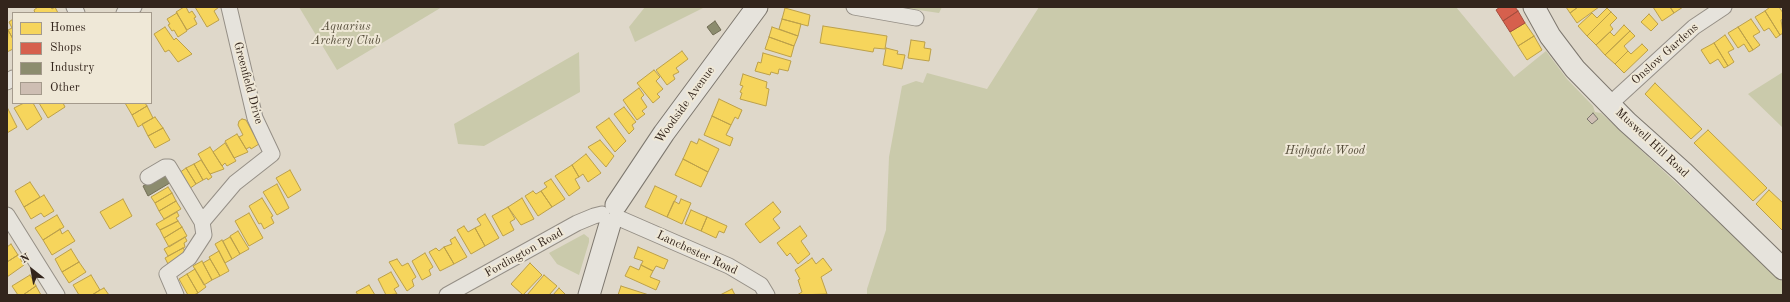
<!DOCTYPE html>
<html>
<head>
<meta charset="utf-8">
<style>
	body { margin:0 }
	#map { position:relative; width:1790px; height:302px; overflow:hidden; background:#dfd8ca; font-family:"Old Standard TT",serif }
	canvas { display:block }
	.frame { position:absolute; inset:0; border:8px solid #33251c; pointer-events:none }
	.legend { position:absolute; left:12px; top:12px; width:140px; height:92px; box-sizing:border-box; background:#efe8d7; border:1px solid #a49a8c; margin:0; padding:5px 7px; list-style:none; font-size:12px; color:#33251c }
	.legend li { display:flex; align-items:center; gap:8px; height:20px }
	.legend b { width:20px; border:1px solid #a49a8c }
	.north { position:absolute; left:12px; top:250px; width:40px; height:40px; -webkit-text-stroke:3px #efe8d7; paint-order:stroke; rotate:329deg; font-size:11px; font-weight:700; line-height:16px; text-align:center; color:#33251c }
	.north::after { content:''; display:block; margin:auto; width:14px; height:18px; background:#33251c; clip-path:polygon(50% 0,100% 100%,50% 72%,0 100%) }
</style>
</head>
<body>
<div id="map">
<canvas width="1790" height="302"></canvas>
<div class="frame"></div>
<ul class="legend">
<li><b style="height:11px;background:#f6d55c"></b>Homes</li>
<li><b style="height:11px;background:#d6604d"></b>Shops</li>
<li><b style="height:11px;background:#8c8c6e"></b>Industry</li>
<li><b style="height:11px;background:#cebeb3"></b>Other</li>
</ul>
<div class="north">N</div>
</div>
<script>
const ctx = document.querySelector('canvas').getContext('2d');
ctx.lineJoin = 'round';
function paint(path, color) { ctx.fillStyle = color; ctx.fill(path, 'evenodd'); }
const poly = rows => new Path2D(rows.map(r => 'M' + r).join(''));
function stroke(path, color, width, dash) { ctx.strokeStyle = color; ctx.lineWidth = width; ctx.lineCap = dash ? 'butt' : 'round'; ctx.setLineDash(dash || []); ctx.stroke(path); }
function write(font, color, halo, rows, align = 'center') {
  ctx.font = font + ' "Old Standard TT",serif'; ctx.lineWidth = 4; ctx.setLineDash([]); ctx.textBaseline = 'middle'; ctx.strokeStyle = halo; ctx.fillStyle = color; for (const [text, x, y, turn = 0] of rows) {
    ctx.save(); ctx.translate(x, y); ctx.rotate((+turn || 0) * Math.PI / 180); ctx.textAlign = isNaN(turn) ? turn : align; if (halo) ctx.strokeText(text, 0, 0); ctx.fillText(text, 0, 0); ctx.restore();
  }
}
const green = poly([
	[299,7,442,7,337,70],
	[645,7,705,7,635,42,629,27],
	[898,7,942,7,939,13],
	[1039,7,1456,7,1514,77,1546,51,1567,79,1593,106,1595,112,1601,113,1783,282,1783,295,867,295,867,289,886,230,889,157,902,86,916,81,923,83,927,73,987,89],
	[579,52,580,92,484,146,458,144,454,124],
	[1783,72,1783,128,1748,94],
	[584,234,589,238,589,242,579,275,557,264,549,253]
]);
const homes = poly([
	[38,7,51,7,52,9,55,7,58,13,35,13,34,10,38,7],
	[184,7,186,7,189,13,192,11,196,17,194,18,197,24,187,30,176,12,184,7],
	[195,7,219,7,214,11,219,20,207,27,195,7],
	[1566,7,1578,7,1570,13,1566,7],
	[1578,7,1599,7,1577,23,1570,13,1578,7],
	[1653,7,1670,7,1674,13,1662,21,1653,7],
	[1670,7,1683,7,1674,13,1670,7],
	[1770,7,1779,7,1783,13,1783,19,1781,20,1783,33,1780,35,1765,11,1770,7],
	[785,8,810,15,808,26,782,19,785,8],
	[1607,8,1611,12,1587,36,1578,26,1592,13,1597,18,1607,8],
	[1765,11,1780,35,1776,38,1769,28,1764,31,1755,17,1765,11],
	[1611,12,1617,18,1610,25,1613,29,1596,45,1587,36,1611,12],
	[177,13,187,31,178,37,174,30,172,31,168,25,170,24,167,19,177,13],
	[1649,14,1658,24,1651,31,1641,22,1649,14],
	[13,19,13,39,8,30,12,28,9,22,13,19],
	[782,19,801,24,798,36,779,29,782,19],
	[1751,19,1760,32,1753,36,1760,45,1753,50,1738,27,1751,19],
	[1525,23,1534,36,1518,46,1510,32,1525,23],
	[1624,25,1630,31,1605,55,1596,45,1610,32,1614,36,1624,25],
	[823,26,887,36,885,49,874,48,873,52,820,43,823,26],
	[165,27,174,40,176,38,192,54,178,62,169,50,165,52,154,34,165,27],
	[772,27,798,36,794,46,769,37,772,27],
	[1738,27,1753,50,1749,52,1744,44,1738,48,1728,33,1738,27],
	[8,30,13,39,13,49,7,52,8,30],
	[1630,31,1635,36,1624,46,1628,51,1615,64,1605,55,1630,31],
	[1725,35,1734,49,1728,52,1734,62,1728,66,1714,43,1725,35],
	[1534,36,1542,50,1527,60,1518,46,1534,36],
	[769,37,794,46,791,57,765,49,769,37],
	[911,40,925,42,924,48,931,49,929,61,908,58,911,40],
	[1714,43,1728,66,1724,68,1718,59,1710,64,1701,50,1714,43],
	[1642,44,1648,50,1624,73,1615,64,1628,51,1631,54,1642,44],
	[886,48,898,51,897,54,905,55,902,69,883,65,886,48],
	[682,51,688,59,676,68,679,72,673,75,675,79,667,85,656,70,682,51],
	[763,53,791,61,788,71,779,69,778,74,771,72,770,75,755,71,758,62,761,63,763,53],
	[654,70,660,77,656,81,663,89,657,94,660,97,653,103,637,83,654,70],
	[743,74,767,82,766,88,769,89,766,106,740,99,742,93,740,92,743,86,740,85,743,74],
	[1655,83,1702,129,1691,139,1645,94,1655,83],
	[639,88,644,95,641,98,647,107,642,111,645,114,637,120,623,100,639,88],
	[719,99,742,110,738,119,735,117,731,125,712,116,719,99],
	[24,103,33,103,42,119,27,130,14,108,24,103],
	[39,103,63,103,65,107,48,118,39,103],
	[125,103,145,103,147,106,132,115,125,103],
	[147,106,153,118,138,127,132,115,147,106],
	[7,107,17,127,7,133,7,107],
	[624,107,636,122,632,125,634,129,629,134,614,114,624,107],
	[712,116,731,125,726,135,733,138,730,146,704,135,712,116],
	[155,117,163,128,148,136,142,124,155,117],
	[609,118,626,141,615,152,596,127,609,118],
	[242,119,246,120,259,144,251,149,250,147,246,149,239,137,243,135,238,125,239,121,242,119],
	[163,128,170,140,155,148,148,136,163,128],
	[1708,130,1767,188,1753,201,1694,143,1708,130],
	[237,134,248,152,234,158,225,141,237,134],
	[699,139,719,149,708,172,683,159,691,141,697,144,699,139],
	[600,140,614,156,606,167,588,147,600,140],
	[225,143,236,161,227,166,225,163,222,166,213,152,225,143],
	[210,147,224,169,210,174,198,154,210,147],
	[586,154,601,173,588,182,583,174,579,177,572,165,586,154],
	[683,159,708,172,701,187,675,175,683,159],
	[201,160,212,177,208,180,207,178,203,180,194,164,201,160],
	[194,164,203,180,196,184,186,168,194,164],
	[572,165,579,177,575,179,580,188,569,196,555,176,572,165],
	[186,168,196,184,189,189,179,173,186,168],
	[290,170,301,190,288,198,276,178,290,170],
	[551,179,565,199,552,207,541,191,547,187,544,183,551,179],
	[30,182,40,197,24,207,15,191,30,182],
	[277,184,289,208,277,215,263,192,277,184],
	[655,186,677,196,667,217,645,207,655,186],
	[168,187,172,193,155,203,151,197,168,187],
	[1769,190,1783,203,1783,231,1756,204,1769,190],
	[533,191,536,194,541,191,552,207,538,216,525,196,533,191],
	[172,193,176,201,159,211,155,203,172,193],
	[44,195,54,211,44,217,41,213,31,219,24,207,44,195],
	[262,198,273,216,271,217,274,223,264,229,261,223,259,224,249,206,262,198],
	[522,198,534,219,521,225,508,207,522,198],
	[123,199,132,216,110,229,100,212,123,199],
	[681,199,691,203,682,224,667,217,674,201,679,204,681,199],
	[176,201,181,209,164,219,159,211,176,201],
	[773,202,781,212,773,219,780,228,760,243,745,224,773,202],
	[508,207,515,219,510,222,514,230,503,236,492,216,508,207],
	[691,210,707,217,701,231,685,224,691,210],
	[177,212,179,216,176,218,178,221,160,230,156,224,177,212],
	[249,213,263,238,249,246,235,221,249,213],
	[485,214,499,238,485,246,475,228,481,225,477,219,485,214],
	[57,215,64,227,43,240,35,228,57,215],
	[707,217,727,226,724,233,719,231,716,238,701,231,707,217],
	[178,221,182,227,164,238,160,230,178,221],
	[464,226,468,232,475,228,485,246,471,254,457,230,464,226],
	[800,226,807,236,801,241,810,254,798,264,790,253,787,256,777,243,800,226],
	[182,227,187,236,169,247,164,238,182,227],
	[60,229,62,234,68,230,75,241,52,255,43,240,60,229],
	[238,231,249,249,240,254,230,236,238,231],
	[185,237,187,241,184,243,185,247,168,256,164,249,185,237],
	[230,237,240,254,232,259,223,241,230,237],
	[455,237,467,257,454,264,444,247,452,244,450,240,455,237],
	[222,240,232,259,225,263,215,244,222,240],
	[11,244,18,255,7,262,7,247,11,244],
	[444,247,454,264,440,271,429,252,436,248,439,251,444,247],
	[638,247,668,260,664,269,656,266,653,271,641,265,643,261,634,258,638,247],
	[183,248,185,251,183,253,185,256,169,266,165,258,183,248],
	[71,249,79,262,62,272,55,259,71,249],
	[219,251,229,271,220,276,209,257,219,251],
	[425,253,433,267,429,270,431,275,422,280,412,261,425,253],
	[18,255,24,265,7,277,7,262,18,255],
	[812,258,816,264,823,258,832,270,821,277,827,294,797,295,802,292,798,280,800,279,795,270,812,258],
	[210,259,220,276,212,280,203,263,210,259],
	[397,259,402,266,408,263,416,277,412,280,414,286,407,291,389,262,397,259],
	[202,261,212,280,204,285,193,266,202,261],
	[79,262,86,272,69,283,62,272,79,262],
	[530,263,542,275,523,295,511,284,530,263],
	[641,265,653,271,650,277,660,281,656,290,625,276,630,266,639,270,641,265],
	[195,269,206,287,198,293,187,274,195,269],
	[391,272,399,286,394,289,397,294,386,295,378,279,391,272],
	[187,274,198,293,194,295,188,295,179,279,187,274],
	[30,275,36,286,23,295,18,295,12,286,30,275],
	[91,275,100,290,92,295,79,295,73,285,91,275],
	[544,275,557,286,549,295,527,295,544,275],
	[369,285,375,295,358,295,356,292,369,285],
	[36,286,41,295,23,295,36,286],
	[621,286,649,295,618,295,621,286],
	[104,288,109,295,92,295,100,290,104,288],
	[559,288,566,295,553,295,559,288],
	[732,289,735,295,720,295,732,289]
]);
const shops = poly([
	[1500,7,1515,7,1518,11,1503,21,1496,10,1500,7],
	[1518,11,1525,23,1510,32,1503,21,1518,11]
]);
const industry = poly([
	[715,21,721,30,713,35,707,27,715,21],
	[168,172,173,181,148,196,143,186,168,172]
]);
const building = poly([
	[1593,113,1598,119,1592,124,1587,119,1593,113]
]);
const street = poly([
	[74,7,77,13],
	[854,7,916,18],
	[124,13,134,7],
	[7,82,13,78],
	[1610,104,1694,27,1724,7],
	[148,177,165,167,169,167,202,222,204,235,189,258,167,274,176,295],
	[7,215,57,295],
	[621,219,729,266,761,285,767,295],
	[202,222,235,183,272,154,255,118,229,7],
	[447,295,577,223,594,216,602,214]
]);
const secondary = poly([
	[1534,7,1550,36,1575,69,1627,122,1683,172,1783,269],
	[616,205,664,133,757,7],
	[589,295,610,224]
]);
const parkNames = [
	["Aquarius",346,27],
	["Archery Club",346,41],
	["Highgate Wood",1325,151]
];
const streetNames = [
	["Onslow Gardens",1665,54,-42],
	["Greenfield Drive",248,83,75],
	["Woodside Avenue",685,105,-54],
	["Muswell Hill Road",1652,143,43],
	["Fordington Road",524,253,-29],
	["Lanchester Road",697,253,25]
];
paint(green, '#cacaab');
paint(homes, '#f6d55c');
stroke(homes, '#bca049', 1);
paint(shops, '#d6604d');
stroke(shops, '#a54e3e', 1);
paint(industry, '#8c8c6e');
stroke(industry, '#716d55', 1);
paint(building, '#cebeb3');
stroke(building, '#7d776e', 1);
stroke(street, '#958f86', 17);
stroke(secondary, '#7d776e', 23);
stroke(street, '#e6e3dc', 15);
stroke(secondary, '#e6e3dc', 21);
write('italic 12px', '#544c39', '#efe8d7', parkNames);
write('12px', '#33251c', '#efe8d7', streetNames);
</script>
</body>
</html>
